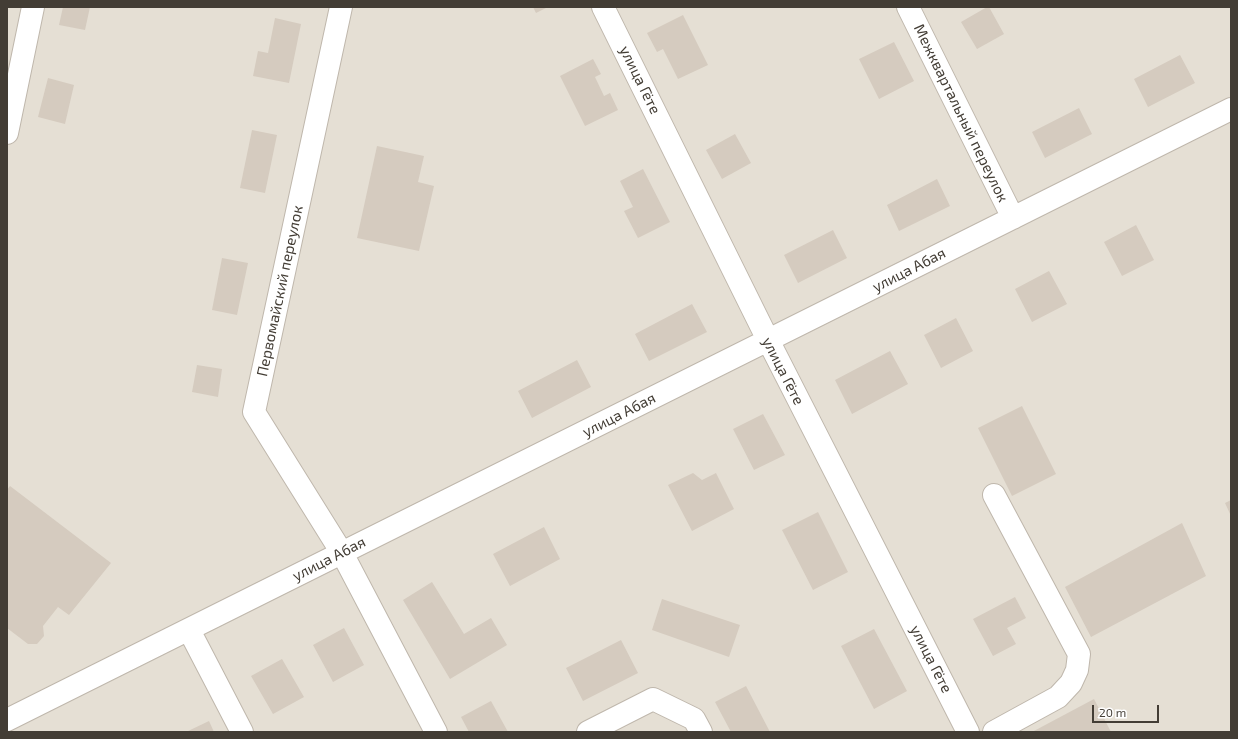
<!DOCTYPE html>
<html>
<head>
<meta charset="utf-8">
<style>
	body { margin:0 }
	#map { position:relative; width:1238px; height:739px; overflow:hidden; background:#f1ede5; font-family:"Exo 2",sans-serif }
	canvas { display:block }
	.frame { position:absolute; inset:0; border:8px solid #433d35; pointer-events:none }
	.scale { position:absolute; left:1092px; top:705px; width:67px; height:18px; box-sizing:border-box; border:2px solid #433d35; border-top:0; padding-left:5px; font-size:12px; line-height:14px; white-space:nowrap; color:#433d35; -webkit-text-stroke:3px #fff; paint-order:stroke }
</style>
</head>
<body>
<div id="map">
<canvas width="1238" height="739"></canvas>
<div class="frame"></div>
<div class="scale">20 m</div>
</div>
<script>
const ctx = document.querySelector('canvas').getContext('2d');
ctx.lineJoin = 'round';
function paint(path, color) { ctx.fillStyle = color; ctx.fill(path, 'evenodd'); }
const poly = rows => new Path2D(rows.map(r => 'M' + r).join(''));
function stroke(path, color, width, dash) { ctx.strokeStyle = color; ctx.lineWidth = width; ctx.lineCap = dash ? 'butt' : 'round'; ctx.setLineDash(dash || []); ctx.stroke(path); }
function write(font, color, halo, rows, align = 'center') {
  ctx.font = font + ' "Exo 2",sans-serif'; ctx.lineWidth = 3.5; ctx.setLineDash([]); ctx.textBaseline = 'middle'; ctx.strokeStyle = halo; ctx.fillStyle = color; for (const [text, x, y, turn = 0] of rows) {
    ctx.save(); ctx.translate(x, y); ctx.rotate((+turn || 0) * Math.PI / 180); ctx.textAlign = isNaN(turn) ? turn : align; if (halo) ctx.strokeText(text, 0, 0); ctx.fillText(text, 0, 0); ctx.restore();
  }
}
const residential = poly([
	[7,7,1231,7,1231,732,7,732]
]);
const building = poly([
	[63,7,90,7,85,30,59,25],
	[533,7,548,7,536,13],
	[987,7,989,7,1004,34,977,49,961,22],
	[683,15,708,65,678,79,663,49,657,52,647,33],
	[275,18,301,24,289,83,253,76,258,51,268,53],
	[894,42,914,81,879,99,859,59],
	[1180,55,1195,83,1148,107,1134,79],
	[593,59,601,74,595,77,604,96,610,93,618,110,585,126,560,76],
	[48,78,74,85,65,124,38,117],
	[1079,108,1092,134,1045,158,1032,132],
	[252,130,277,135,265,193,240,188],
	[735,134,751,163,722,179,706,150],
	[377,146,424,156,418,182,434,186,419,251,357,238],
	[643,169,670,222,638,238,624,211,633,207,620,181],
	[937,179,950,206,899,231,887,205],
	[1136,225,1154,260,1122,276,1104,242],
	[833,230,847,258,798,283,784,255],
	[222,258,248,263,237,315,212,310],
	[1049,271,1067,304,1032,322,1015,289],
	[692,304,707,332,649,361,635,334],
	[956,318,973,351,941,368,924,335],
	[890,351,908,384,852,414,835,380],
	[577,360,591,387,532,418,518,391],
	[197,365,222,369,218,397,192,392],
	[1022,406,1056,474,1012,496,978,428],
	[763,414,785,455,754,470,733,429],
	[693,473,702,480,716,473,734,509,692,531,668,485],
	[10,486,111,563,69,615,58,607,43,626,44,636,37,644,28,644,7,628,7,490],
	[1231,500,1231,516,1225,503],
	[818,512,848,572,813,590,782,530],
	[1182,523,1206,576,1091,637,1065,587],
	[544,527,560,559,510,586,493,554],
	[432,582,464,634,491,618,507,645,450,679,403,600],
	[1015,597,1026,618,1007,628,1016,644,993,656,973,619],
	[662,599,740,625,729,657,652,630],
	[344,628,364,665,333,682,313,645],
	[874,629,907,691,874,709,841,646],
	[621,640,638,673,583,701,566,668],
	[282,659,304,697,273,714,251,676],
	[746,686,770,732,731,732,715,702],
	[1094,699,1111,732,1032,732],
	[491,701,508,732,469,732,461,717],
	[209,721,214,732,186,732]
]);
const minor = poly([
	[341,7,254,412,342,553,436,732],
	[603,7,768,340,968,732],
	[908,7,1013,218],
	[7,133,33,7],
	[994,495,1079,654,1077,670,1071,683,1058,697,994,732],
	[189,630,242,732],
	[7,720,1231,109],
	[588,732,653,699,694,719,701,732]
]);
const streetNames = [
	["улица Гёте",640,80,64],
	["Межквартальный переулок",961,113,64],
	["улица Абая",909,270,-27],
	["Первомайский переулок",280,291,-78],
	["улица Гёте",783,371,63],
	["улица Абая",619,415,-27],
	["улица Абая",329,559,-27],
	["улица Гёте",931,659,63]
];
paint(residential, '#e5dfd4');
paint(building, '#d5cbbf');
stroke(minor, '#bfb7ac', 24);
stroke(minor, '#fff', 22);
write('15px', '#433d35', '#fff', streetNames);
</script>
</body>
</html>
